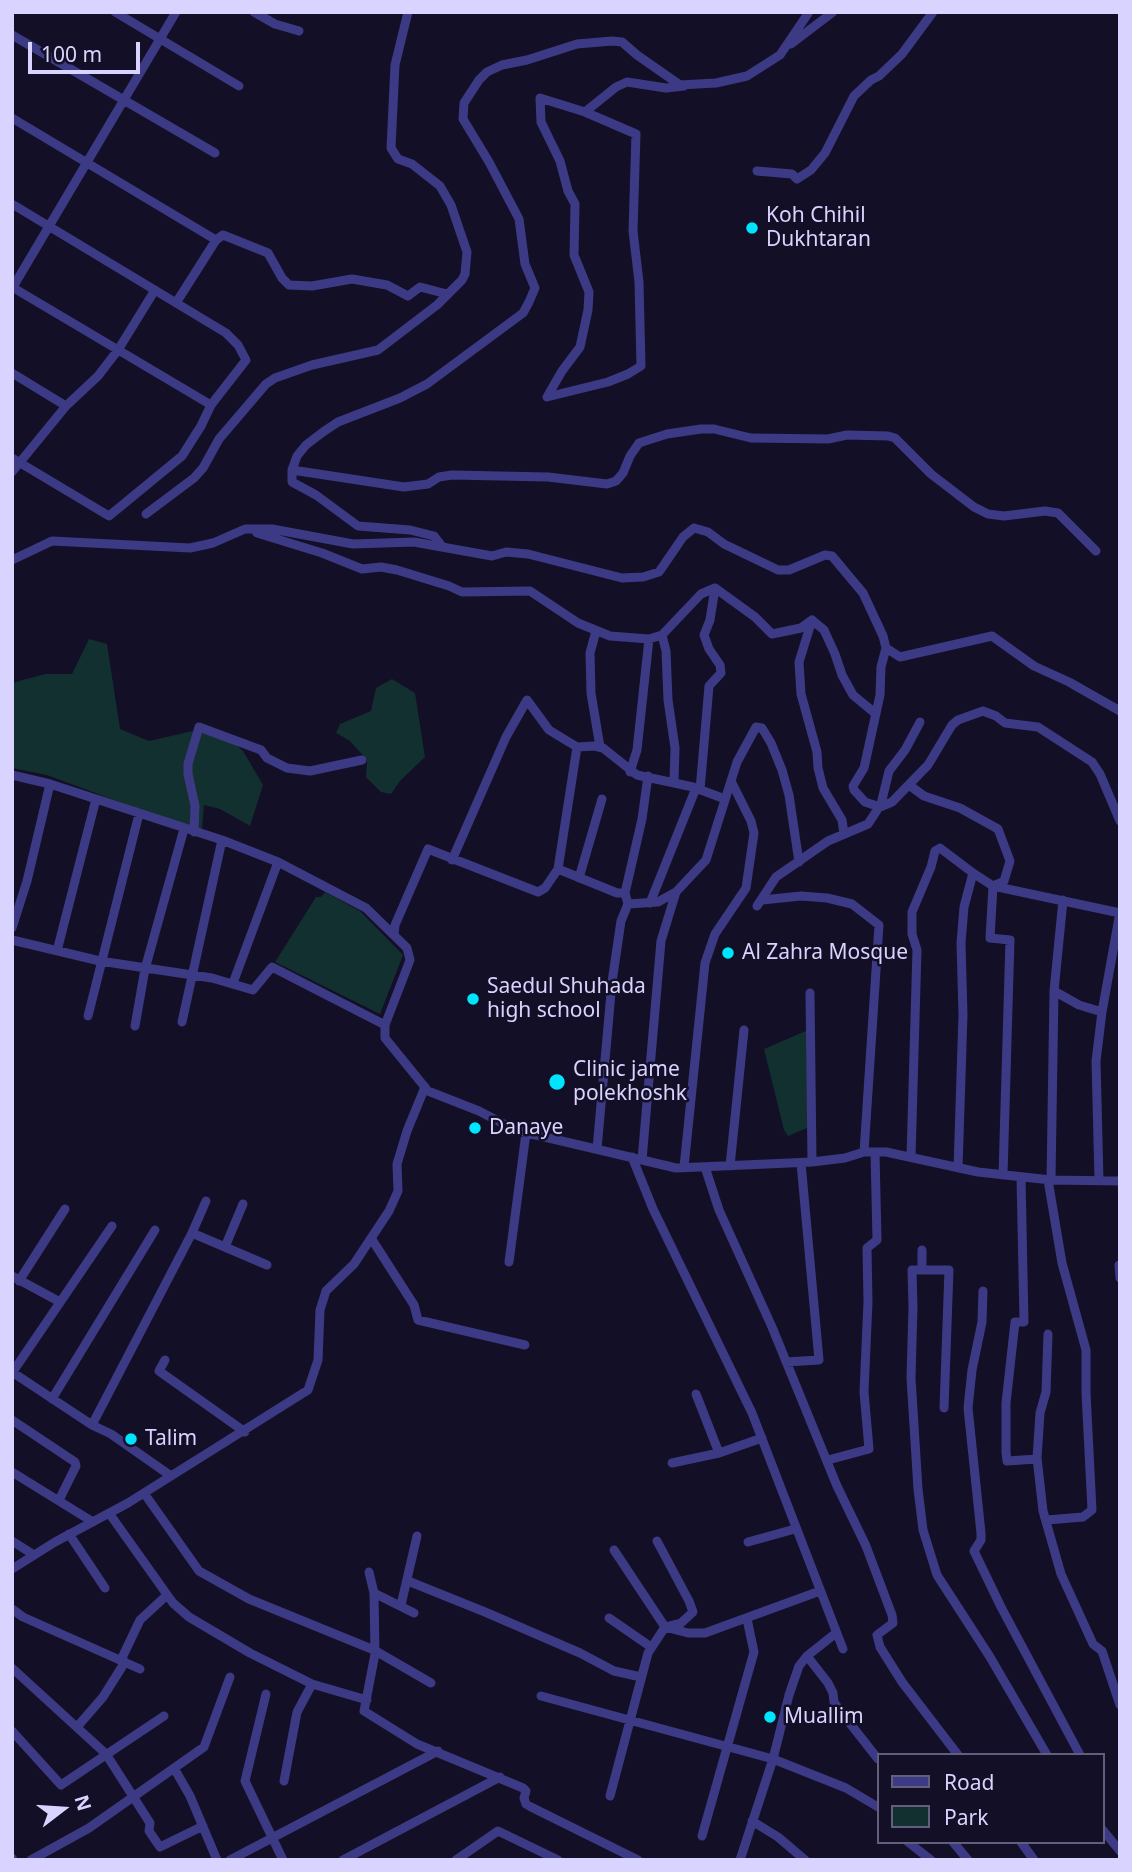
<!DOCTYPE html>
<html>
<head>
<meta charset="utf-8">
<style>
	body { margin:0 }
	#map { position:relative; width:1132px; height:1872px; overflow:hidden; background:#130f26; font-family:"Noto Sans",sans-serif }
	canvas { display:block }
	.frame { position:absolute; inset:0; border:14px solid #d9d4ff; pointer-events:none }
	.legend { position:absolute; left:877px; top:1753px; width:228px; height:91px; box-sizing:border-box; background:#130f26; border:2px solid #625e7d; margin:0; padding:9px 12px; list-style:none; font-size:21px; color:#d9d4ff }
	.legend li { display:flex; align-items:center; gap:14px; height:35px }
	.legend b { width:35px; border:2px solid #625e7d }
	.north { position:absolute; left:28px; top:1774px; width:70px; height:70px; -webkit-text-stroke:5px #130f26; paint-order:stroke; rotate:73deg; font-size:19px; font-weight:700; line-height:28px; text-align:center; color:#d9d4ff }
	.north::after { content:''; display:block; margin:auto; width:24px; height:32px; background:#d9d4ff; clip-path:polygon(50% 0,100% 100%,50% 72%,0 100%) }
	.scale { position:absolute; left:28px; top:42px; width:112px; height:32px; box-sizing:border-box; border:4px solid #d9d4ff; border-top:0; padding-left:9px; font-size:21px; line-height:24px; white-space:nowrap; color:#d9d4ff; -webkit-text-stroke:5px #130f26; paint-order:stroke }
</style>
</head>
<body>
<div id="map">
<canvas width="1132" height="1872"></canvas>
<div class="frame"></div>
<ul class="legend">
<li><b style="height:9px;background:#3d3a85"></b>Road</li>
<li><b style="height:19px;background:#12302f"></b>Park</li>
</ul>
<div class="north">N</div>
<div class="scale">100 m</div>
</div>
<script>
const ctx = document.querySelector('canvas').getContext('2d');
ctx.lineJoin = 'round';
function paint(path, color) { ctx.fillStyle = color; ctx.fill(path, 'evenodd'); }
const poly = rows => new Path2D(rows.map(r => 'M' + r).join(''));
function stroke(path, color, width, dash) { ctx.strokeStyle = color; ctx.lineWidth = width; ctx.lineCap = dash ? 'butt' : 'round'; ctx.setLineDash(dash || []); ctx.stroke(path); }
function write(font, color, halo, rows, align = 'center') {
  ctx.font = font + ' "Noto Sans",sans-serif'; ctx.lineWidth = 5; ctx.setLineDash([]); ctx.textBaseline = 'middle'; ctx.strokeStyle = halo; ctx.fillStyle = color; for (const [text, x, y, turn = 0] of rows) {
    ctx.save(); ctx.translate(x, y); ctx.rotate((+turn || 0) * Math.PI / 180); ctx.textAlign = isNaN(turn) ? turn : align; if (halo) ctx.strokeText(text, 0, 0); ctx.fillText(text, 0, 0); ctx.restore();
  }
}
const green = poly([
	[89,639,107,644,120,729,149,741,197,730,233,742,243,751,263,785,250,826,220,809,204,805,202,829,152,814,47,775,12,768,12,683,45,674,72,674],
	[392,679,415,693,425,757,400,781,391,794,381,792,366,777,367,760,350,741,336,733,340,724,371,711,376,688],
	[325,892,360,911,403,955,380,1014,275,962,316,897,321,897],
	[808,1030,807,1128,788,1136,784,1130,764,1049]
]);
const minor = poly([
	[115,12,239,86],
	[254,12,275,24,299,31],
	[12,35,215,153],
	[791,44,833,12],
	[12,118,216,240],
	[757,171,792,174,797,179,811,170,825,153,854,96,871,80,879,76,902,54,933,12],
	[12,204,226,333,238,345,246,360,211,405,201,426,182,456,109,516,12,458],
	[12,287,211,405],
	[13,287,176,12],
	[176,303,216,240,223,235,268,253,282,278,289,285,312,286,352,279,387,285,408,296,420,287,447,294],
	[12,373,66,406],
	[547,397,562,371,580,347,588,310,589,292,574,255,575,204,568,191,560,161,541,122,540,98,585,112,616,87,627,82,666,88,684,86],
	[547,397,608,382,628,374,641,366,639,282,633,231,636,134,585,112],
	[292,470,404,487,428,484,439,477,452,475,548,477,607,484,616,481,623,473,630,456,639,443,667,434,701,429,714,429,751,438,828,439,847,435,888,436,895,438,931,474,974,507,988,514,1004,516,1045,511,1058,513,1096,551],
	[12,472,66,406,98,376,118,350,155,290],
	[146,514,194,478,203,468,219,439,266,384,275,378,312,365,378,350,437,305,462,280,465,274,467,252,451,205,440,186,412,164,398,159,391,148,395,65,408,12],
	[255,530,257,533,322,553,362,569,381,567,397,570,449,586,462,592,530,591,578,623,610,636,649,639,662,635,701,594,715,588,755,617,772,634,801,628,812,620,824,630,835,654,842,675,853,695,876,714],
	[441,545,434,536,410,530,358,526,316,495,292,482,292,470,297,456,306,445,323,432,338,422,400,398,427,384,523,313,529,302,535,288,525,264,519,219,489,162,463,119,464,103,479,80,487,72,502,65,527,60,577,44,612,41,622,42,637,55,680,85,716,83,747,76,780,55,809,12],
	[12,560,52,541,190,548,213,543,245,529,272,529,353,544,414,542,492,556,506,552,528,554,622,578,643,577,659,572,683,537,694,528,708,532,724,544,778,570,789,570,825,555,832,556,863,593,883,636,886,648,881,667,880,695,864,768,853,786,854,790,865,802,880,807,892,802,928,765,952,725,958,720,983,711,996,716,1005,723,1038,727,1092,762,1100,774,1120,821],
	[812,620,799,662,801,694,817,752,818,768,823,788,842,820,844,834],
	[596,631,590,653,591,693,600,747],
	[662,635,666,651,668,700,675,748,674,782],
	[886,648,900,657,992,636,1034,666,1069,682,1120,711],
	[630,772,637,750,649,639],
	[12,775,50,784,222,840,278,862,366,908,407,948,410,960,385,1025,385,1038,428,1091,479,1111,515,1130,676,1168,812,1162,845,1158,864,1152,886,1152,978,1172,1051,1180,1120,1181],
	[909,785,924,796,960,808,998,829,1010,861,1004,881,993,886],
	[700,790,709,686,721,673,720,665,709,649,704,635,710,620,715,588],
	[194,832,195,806,188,774,188,764,199,727,261,750,267,758,287,768,310,771,362,760],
	[452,860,506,737,527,700,549,730,577,747,594,746,603,748,637,775,693,787,725,799],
	[558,869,577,747],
	[579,878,602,799],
	[993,886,990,938,1010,940,1003,1175],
	[625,893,642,819,648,776],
	[762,900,801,896,827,898,852,904,879,925,864,1152],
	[650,903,696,788],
	[757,906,776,877,828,841,868,824,881,804,889,771,905,750,920,722],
	[12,928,27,881,50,784],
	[394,935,395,925,428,849,538,892,545,888,558,869,617,893,625,893,628,904],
	[12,940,100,961,212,978,253,990,272,967,385,1025],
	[57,951,96,799],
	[233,983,278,862],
	[1054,991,1079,1005,1102,1012],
	[810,993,812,1162],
	[88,1016,139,814],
	[182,1022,222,840],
	[135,1026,145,969,184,829],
	[597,1149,612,982,621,921,628,904,658,902,676,892,706,860,737,762,756,727,762,728,771,743,782,770,789,795,799,862],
	[632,1157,653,1209,752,1413,843,1649],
	[911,1157,917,950,912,934,912,912,931,867,935,851,940,848,973,873],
	[642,1160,661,941,676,892],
	[730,1166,744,1030],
	[684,1167,705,963,715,934,746,888,754,833,751,821,731,781],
	[705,1167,719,1210,772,1327,837,1486,866,1546,892,1615,893,1623,877,1635,880,1647,902,1682,958,1755],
	[958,1168,963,1015,961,943,964,907,973,873,993,886,1120,913],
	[1021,1177,1024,1322,1015,1322,1006,1403,1006,1452,1007,1461,1037,1459],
	[1051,1180,1054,991,1063,900],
	[1099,1180,1096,1061,1102,1012,1120,912],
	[192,1233,267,1265],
	[371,1238,414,1305,418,1320,525,1345],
	[225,1247,243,1204],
	[922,1250,922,1270,912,1270,913,1307,911,1378,918,1489,923,1530,937,1575,990,1657,1047,1755],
	[509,1262,526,1133],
	[1119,1265,1120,1278],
	[922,1270,949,1270,944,1408],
	[12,1276,60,1302],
	[19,1281,65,1209],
	[983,1291,982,1322,972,1370,968,1408,981,1533,981,1540,974,1551,1001,1607,1080,1755],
	[1048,1334,1046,1392,1040,1413,1037,1458,1043,1511,1061,1574,1093,1644,1102,1651,1120,1705],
	[165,1360,159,1371,245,1432],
	[786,1362,819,1360,801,1163],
	[12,1372,92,1425,111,1434,171,1476],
	[12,1373,112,1226],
	[696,1394,719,1453],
	[52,1399,155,1230],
	[12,1420,75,1462,76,1466,59,1500],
	[92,1425,192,1233,206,1201],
	[828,1460,869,1449,864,1392,868,1302,867,1248,877,1240,875,1152],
	[672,1463,719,1453,762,1438],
	[12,1472,93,1522],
	[144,1493,199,1571,249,1599,374,1650,431,1683],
	[109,1513,173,1603,189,1617,250,1653,312,1684,367,1700],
	[1047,1520,1083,1517,1092,1510,1086,1393,1086,1350,1062,1263,1048,1180],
	[69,1534,105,1588],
	[12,1541,34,1555],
	[748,1542,795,1529],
	[614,1550,665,1627,688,1633,705,1633,820,1591],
	[12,1569,55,1542,128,1503,308,1390,318,1360,320,1310,326,1291,354,1264,389,1211,398,1191,397,1164,407,1131,425,1087],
	[369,1572,374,1593,375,1654,364,1711,417,1744,523,1788,526,1791,524,1798,526,1804,531,1807,638,1860],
	[408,1581,485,1612,580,1653,614,1671,641,1677],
	[374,1593,414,1613],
	[401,1605,417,1536],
	[12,1609,23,1617,140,1669],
	[609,1618,651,1647],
	[807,1656,828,1683,833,1693,834,1702,841,1712,878,1759],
	[121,1660,140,1620,167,1595],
	[12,1668,106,1754,150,1823,149,1831,160,1847,203,1826],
	[266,1694,245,1781,283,1860],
	[541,1696,773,1759,846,1788,878,1807],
	[77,1727,103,1697,125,1662],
	[12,1731,61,1785,164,1716],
	[174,1768,190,1796,217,1860],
	[284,1781,297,1712,312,1684],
	[610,1796,648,1653,665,1627,681,1623,693,1612,689,1601,657,1541],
	[752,1821,778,1837,805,1860],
	[1102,1829,1120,1851],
	[702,1836,754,1652,747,1619],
	[908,1842,931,1860],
	[953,1842,968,1860],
	[1021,1842,1034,1860],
	[12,1858,13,1860],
	[31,1860,89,1828,204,1747,230,1677],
	[230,1860,438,1751],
	[343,1860,500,1777],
	[456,1860,498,1831,558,1860],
	[740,1860,773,1759,789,1695,799,1666,807,1656,836,1633]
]);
const markers = [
	[752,228,7,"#00e5ff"],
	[728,953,7,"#00e5ff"],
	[473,999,7,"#00e5ff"],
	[557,1082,9,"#00e5ff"],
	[475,1128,7,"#00e5ff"],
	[131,1439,7,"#00e5ff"],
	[770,1717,7,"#00e5ff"]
];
const poiNames = [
	["Koh Chihil",766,216],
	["Dukhtaran",766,240],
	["Al Zahra Mosque",742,953],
	["Saedul Shuhada",487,987],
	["high school",487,1011],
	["Clinic jame",573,1070],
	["polekhoshk",573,1094],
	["Danaye",489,1128],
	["Talim",145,1439],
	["Muallim",784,1717]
];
paint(green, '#12302f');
stroke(minor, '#3d3a85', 9);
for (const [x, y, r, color] of markers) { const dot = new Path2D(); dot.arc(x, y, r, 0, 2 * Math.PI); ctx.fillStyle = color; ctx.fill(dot); stroke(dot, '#130f26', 2.5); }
write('21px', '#d9d4ff', '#130f26', poiNames, 'left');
</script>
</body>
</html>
